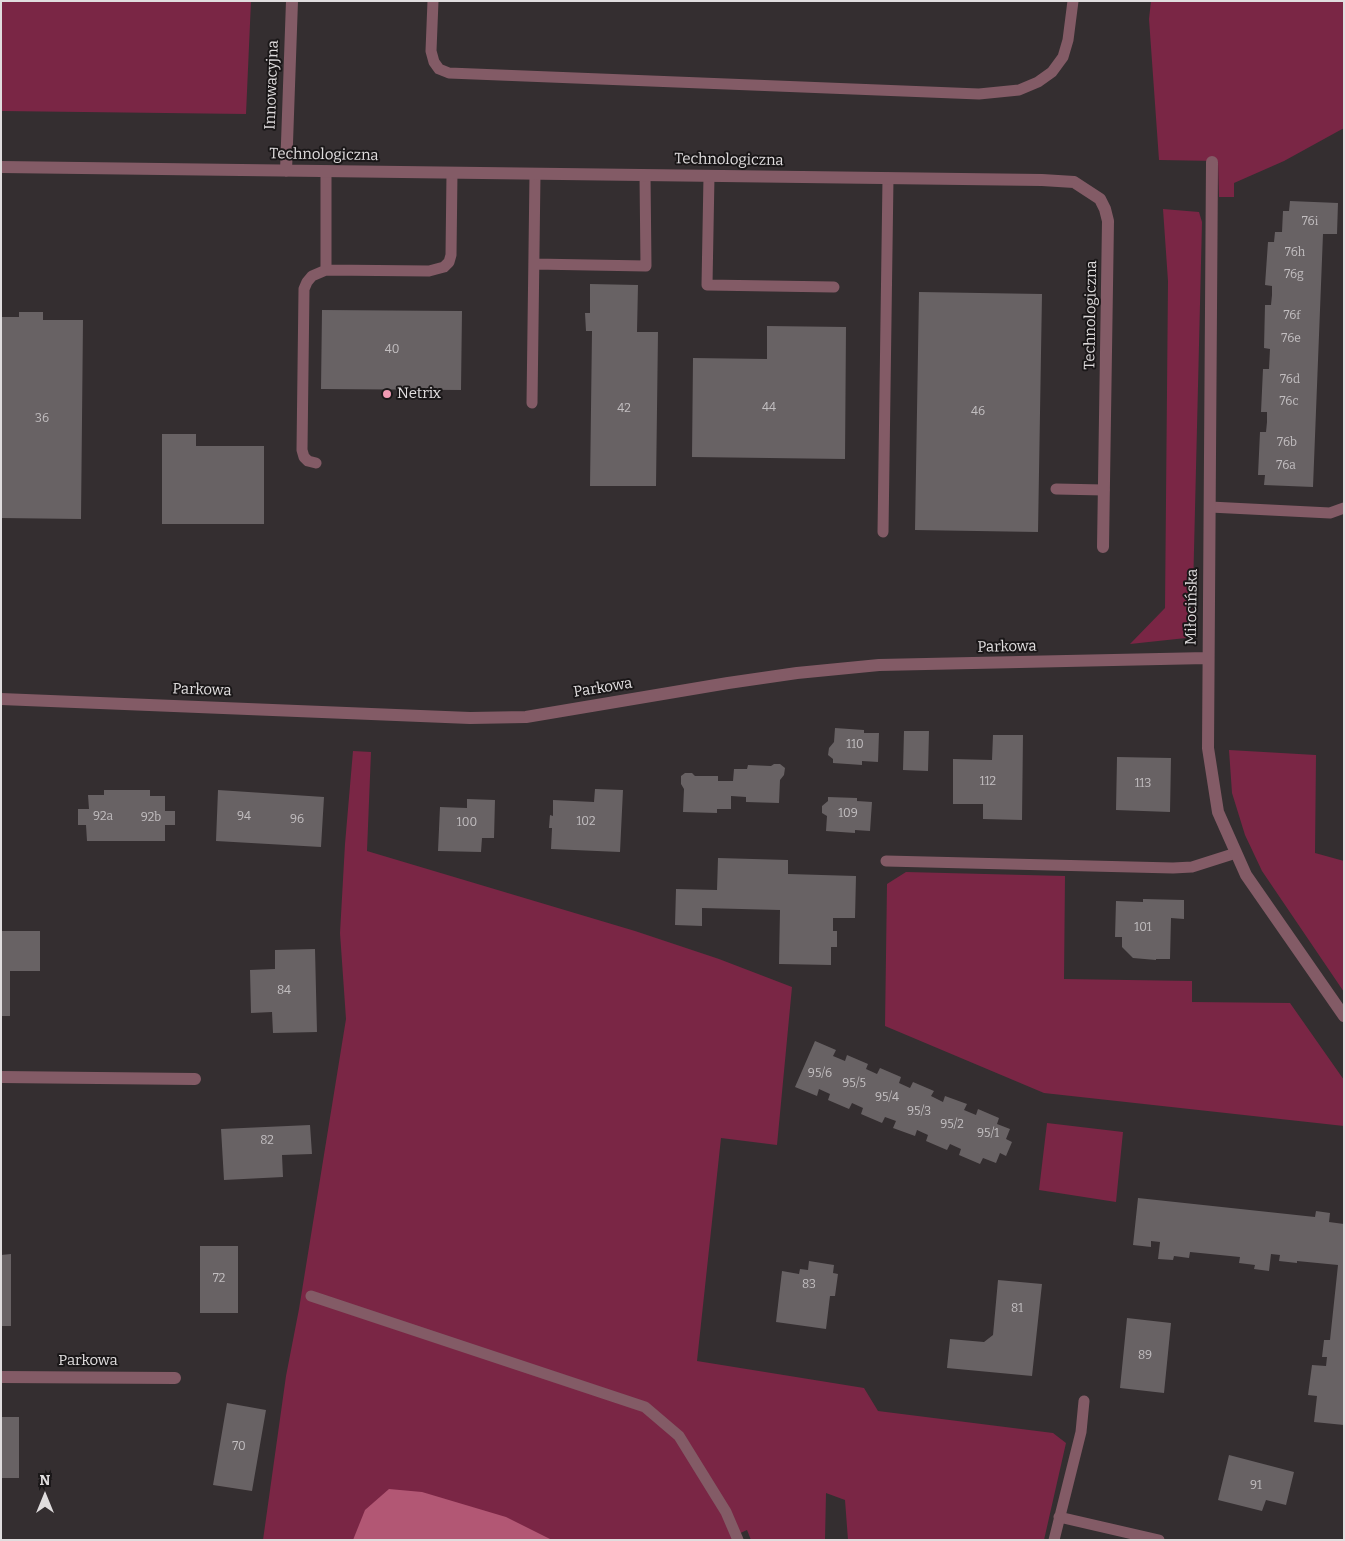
<!DOCTYPE html>
<html>
<head>
<meta charset="utf-8">
<style>
	body { margin:0 }
	#map { position:relative; width:1345px; height:1541px; overflow:hidden; background:#342e30; font-family:Bitter,serif }
	canvas { display:block }
	.frame { position:absolute; inset:0; border:2px solid #e0ddde; pointer-events:none }
	.north { position:absolute; left:20px; top:1471px; width:50px; height:50px; -webkit-text-stroke:4px #1a1718; paint-order:stroke; rotate:0deg; font-size:14px; font-weight:700; line-height:20px; text-align:center; color:#e0ddde }
	.north::after { content:''; display:block; margin:auto; width:18px; height:22px; background:#e0ddde; clip-path:polygon(50% 0,100% 100%,50% 72%,0 100%) }
</style>
</head>
<body>
<div id="map">
<canvas width="1345" height="1541"></canvas>
<div class="frame"></div>
<div class="north">N</div>
</div>
<script>
const ctx = document.querySelector('canvas').getContext('2d');
ctx.lineJoin = 'round';
function paint(path, color) { ctx.fillStyle = color; ctx.fill(path, 'evenodd'); }
const poly = rows => new Path2D(rows.map(r => 'M' + r).join(''));
function stroke(path, color, width, dash) { ctx.strokeStyle = color; ctx.lineWidth = width; ctx.lineCap = dash ? 'butt' : 'round'; ctx.setLineDash(dash || []); ctx.stroke(path); }
function write(font, color, halo, rows, align = 'center') {
  ctx.font = font + ' Bitter,serif'; ctx.lineWidth = 4; ctx.setLineDash([]); ctx.textBaseline = 'middle'; ctx.strokeStyle = halo; ctx.fillStyle = color; for (const [text, x, y, turn = 0] of rows) {
    ctx.save(); ctx.translate(x, y); ctx.rotate((+turn || 0) * Math.PI / 180); ctx.textAlign = isNaN(turn) ? turn : align; if (halo) ctx.strokeText(text, 0, 0); ctx.fillText(text, 0, 0); ctx.restore();
  }
}
const green = poly([
	[1,1,251,1,246,114,1,111],
	[1151,1,1344,1,1344,128,1284,161,1234,183,1234,197,1219,197,1218,161,1159,160,1149,19],
	[1163,209,1199,212,1202,222,1192,632,1186,638,1130,644,1165,608,1168,281],
	[1229,750,1316,755,1315,853,1344,861,1344,992,1262,871,1245,835,1232,793],
	[353,751,371,752,367,851,635,931,719,959,792,987,777,1145,721,1138,697,1361,864,1388,878,1411,1053,1433,1066,1443,1044,1540,848,1540,845,1500,826,1493,825,1540,751,1540,747,1530,734,1536,735,1540,263,1540,286,1376,299,1309,346,1019,340,933,345,844],
	[906,872,1065,876,1064,979,1192,981,1192,1002,1290,1003,1344,1080,1344,1126,1044,1093,885,1026,887,884],
	[1047,1123,1123,1132,1116,1202,1039,1190]
]);
const water = poly([
	[389,1489,422,1492,506,1517,552,1540,353,1540,365,1510]
]);
const building = poly([
	[1290,201,1338,203,1337,234,1323,234,1313,487,1264,485,1265,475,1258,475,1260,432,1266,432,1267,422,1267,412,1261,412,1263,369,1269,369,1270,349,1264,348,1265,305,1271,305,1272,295,1272,286,1265,285,1268,242,1274,242,1275,232,1282,232,1283,211,1289,211],
	[590,284,638,285,637,332,658,332,656,486,590,486,592,331,586,331,585,313,590,313],
	[919,292,1042,294,1038,532,915,530],
	[322,310,462,311,461,390,321,389],
	[19,312,43,312,43,320,83,320,81,519,1,518,1,317,19,317],
	[767,326,846,327,845,459,692,457,693,358,767,359],
	[162,434,196,434,196,446,264,446,264,524,162,524],
	[835,728,864,730,864,733,879,733,878,762,862,761,862,765,833,763,833,759,828,755,829,748,834,742],
	[904,731,929,731,928,771,903,770],
	[993,735,1023,735,1022,820,983,819,983,804,953,804,953,759,992,760],
	[1117,757,1171,758,1170,812,1116,810],
	[774,764,780,764,785,768,784,775,780,780,779,803,746,802,746,797,731,796,731,809,717,809,717,813,683,812,684,789,681,784,681,776,685,773,692,773,695,776,718,776,718,781,733,781,734,769,747,769,748,765,771,766],
	[595,789,623,790,620,852,551,849,552,828,549,828,550,815,553,816,553,800,594,802],
	[104,790,150,790,150,796,165,796,165,811,175,811,175,825,165,825,165,841,87,841,86,825,78,825,78,809,89,809,88,795,104,795],
	[218,790,324,797,321,847,216,841],
	[828,797,857,798,857,801,872,802,870,831,855,830,855,833,826,831,827,816,822,813,822,806,828,801],
	[467,799,495,800,494,838,482,838,481,852,438,851,440,807,467,808],
	[718,858,788,860,788,874,856,876,855,918,833,918,833,931,837,931,837,947,831,947,831,965,779,964,780,910,702,908,702,926,675,925,676,889,717,890],
	[1143,899,1184,900,1184,919,1171,918,1170,959,1156,959,1156,960,1133,958,1122,947,1122,937,1115,937,1116,901,1143,902],
	[1,931,40,931,40,971,10,971,10,1016,1,1016],
	[315,949,317,1032,273,1033,272,1012,251,1013,250,970,275,969,275,950],
	[815,1041,836,1050,833,1056,845,1061,847,1055,868,1064,866,1069,877,1074,880,1068,901,1077,899,1083,910,1088,913,1082,934,1091,931,1096,943,1102,945,1096,967,1104,964,1110,976,1115,978,1109,999,1118,997,1124,1010,1129,1006,1139,1012,1142,1006,1156,1000,1153,996,1163,983,1158,980,1164,959,1155,961,1149,950,1144,947,1150,926,1141,928,1135,917,1130,915,1136,893,1128,896,1121,885,1117,882,1123,861,1114,863,1108,852,1103,849,1109,828,1100,830,1094,819,1089,817,1096,795,1087],
	[310,1125,312,1154,282,1155,283,1177,224,1180,221,1129],
	[1138,1198,1315,1217,1316,1211,1330,1213,1329,1222,1344,1224,1344,1425,1314,1422,1317,1396,1308,1395,1312,1365,1326,1366,1327,1357,1322,1357,1324,1340,1330,1340,1338,1265,1297,1261,1297,1263,1279,1261,1280,1255,1271,1254,1269,1271,1254,1269,1255,1265,1239,1263,1240,1257,1190,1252,1189,1258,1174,1256,1173,1260,1158,1259,1160,1242,1151,1241,1151,1247,1133,1245],
	[200,1246,238,1246,238,1313,200,1313],
	[11,1254,11,1326,1,1326,1,1255],
	[809,1261,834,1265,833,1273,838,1274,835,1296,830,1296,826,1329,776,1322,782,1271,799,1274,800,1269,808,1270],
	[998,1280,1042,1284,1032,1376,947,1368,950,1339,984,1342,993,1335],
	[1127,1318,1171,1323,1164,1393,1120,1388],
	[227,1403,266,1410,252,1491,213,1485],
	[1,1417,19,1417,19,1478,1,1478],
	[1229,1455,1294,1472,1286,1505,1266,1500,1262,1511,1218,1500]
]);
const service = poly([
	[433,1,431,51,434,62,439,69,449,73,979,94,1019,90,1038,82,1052,72,1063,57,1068,40,1073,1],
	[709,176,707,285,834,287],
	[534,264,646,266,645,175],
	[326,270,429,271,444,267,449,262,451,255,452,173],
	[532,403,535,174],
	[316,463,308,461,304,457,302,450,304,289,307,282,312,276,326,270,326,171],
	[1056,489,1104,490],
	[1210,507,1330,513,1344,508],
	[883,532,888,178],
	[886,861,1173,868,1192,867,1236,853],
	[311,1296,645,1407,679,1436,726,1512,738,1540],
	[1059,1517,1159,1540],
	[1054,1540,1081,1432,1084,1401]
]);
const minor = poly([
	[1212,162,1208,748,1218,812,1246,875,1344,1016],
	[1,167,1042,180,1074,182,1100,199,1105,209,1108,221,1103,547],
	[286,171,292,1],
	[1,699,470,718,526,717,728,683,797,673,879,665,1207,658],
	[1,1077,195,1079],
	[1,1377,175,1378]
]);
const markers = [
	[387,394,5,"#f19ab3"]
];
const numberNames = [
	["76i",1310,222],
	["76h",1295,253],
	["76g",1294,275],
	["76f",1292,316],
	["76e",1291,339],
	["40",392,350],
	["76d",1290,380],
	["76c",1289,402],
	["44",769,408],
	["42",624,409],
	["46",978,412],
	["36",42,419],
	["76b",1287,443],
	["76a",1286,466],
	["110",855,745],
	["112",988,782],
	["113",1143,784],
	["109",848,814],
	["92a",103,817],
	["94",244,817],
	["92b",151,818],
	["96",297,820],
	["102",586,822],
	["100",467,823],
	["101",1143,928],
	["84",284,991],
	["95/6",820,1074],
	["95/5",854,1084],
	["95/4",887,1098],
	["95/3",919,1112],
	["95/2",952,1125],
	["95/1",988,1134],
	["82",267,1141],
	["72",219,1279],
	["83",809,1285],
	["81",1017,1309],
	["89",1145,1356],
	["70",239,1447],
	["91",1256,1486]
];
const streetNames = [
	["Innowacyjna",272,85,-88],
	["Technologiczna",324,155,1],
	["Technologiczna",729,160,1],
	["Technologiczna",1091,315,-89],
	["Miłocińska",1192,607,-89],
	["Parkowa",1007,647,-1],
	["Parkowa",603,688,-9],
	["Parkowa",202,690,2],
	["Parkowa",88,1361]
];
const poiNames = [
	["Netrix",397,394]
];
paint(green, '#7a2645');
paint(water, '#b25774');
paint(building, '#686264');
stroke(service, '#835b66', 11);
stroke(minor, '#835b66', 12);
for (const [x, y, r, color] of markers) { const dot = new Path2D(); dot.arc(x, y, r, 0, 2 * Math.PI); ctx.fillStyle = color; ctx.fill(dot); stroke(dot, '#1a1718', 2); }
write('12px', '#c2bec0', null, numberNames);
write('15px', '#e0ddde', '#1a1718', streetNames);
write('15px', '#e0ddde', '#1a1718', poiNames, 'left');
</script>
</body>
</html>
